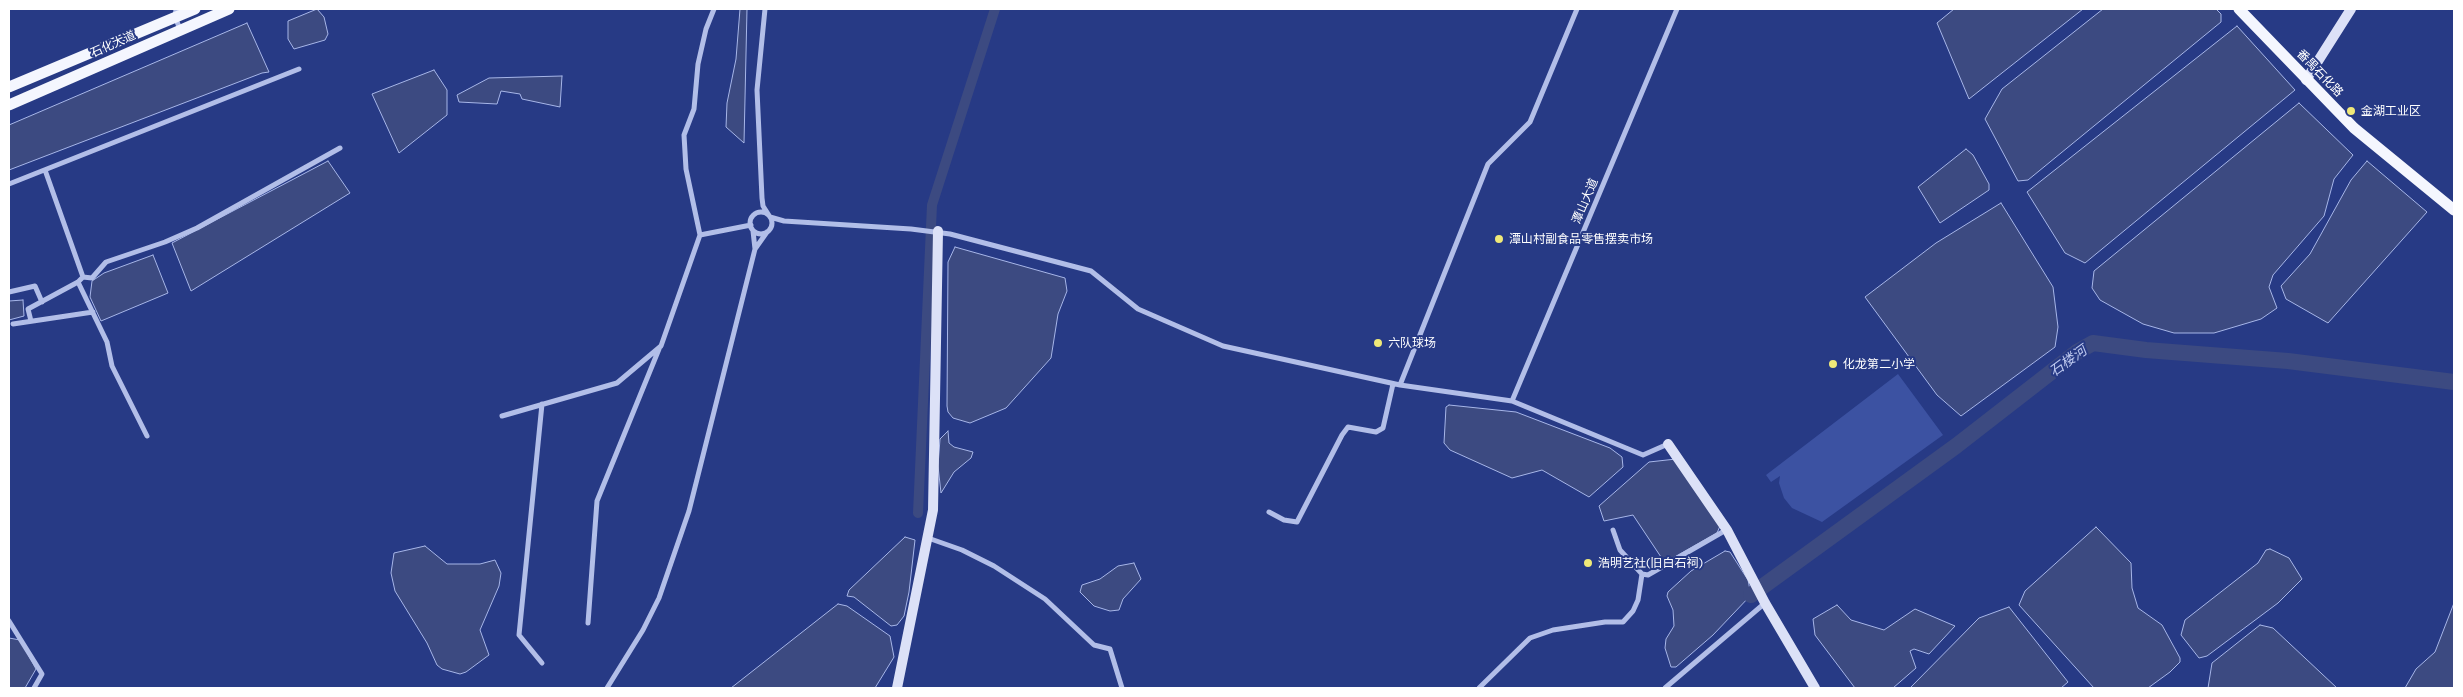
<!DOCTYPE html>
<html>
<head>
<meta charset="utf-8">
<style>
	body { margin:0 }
	#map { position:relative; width:2463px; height:697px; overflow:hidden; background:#273a85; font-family:Commissioner,sans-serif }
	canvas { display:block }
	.frame { position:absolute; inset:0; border:10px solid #fff; pointer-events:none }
</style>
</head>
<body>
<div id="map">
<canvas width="2463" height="697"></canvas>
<div class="frame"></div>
</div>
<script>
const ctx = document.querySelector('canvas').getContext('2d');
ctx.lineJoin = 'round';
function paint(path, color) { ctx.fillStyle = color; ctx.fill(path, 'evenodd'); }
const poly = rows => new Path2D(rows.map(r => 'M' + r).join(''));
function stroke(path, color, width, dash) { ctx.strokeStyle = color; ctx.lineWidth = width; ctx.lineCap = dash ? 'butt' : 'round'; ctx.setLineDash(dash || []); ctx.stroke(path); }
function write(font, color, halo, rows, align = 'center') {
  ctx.font = font + ' Commissioner,"Noto Sans SC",sans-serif'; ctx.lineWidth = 4; ctx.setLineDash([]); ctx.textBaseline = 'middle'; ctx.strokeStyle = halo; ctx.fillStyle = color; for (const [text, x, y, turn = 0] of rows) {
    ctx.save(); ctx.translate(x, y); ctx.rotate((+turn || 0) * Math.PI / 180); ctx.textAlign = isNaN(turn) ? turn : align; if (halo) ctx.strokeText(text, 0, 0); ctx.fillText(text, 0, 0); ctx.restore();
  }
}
const green = poly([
	[1898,374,1943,435,1822,522,1792,508,1784,498,1779,483,1780,476,1771,482,1766,475]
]);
const water = poly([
	[317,9,324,17,328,34,325,40,294,49,288,39,288,21,317,9],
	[740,9,747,9,744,143,726,127,727,103,736,59,740,9],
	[1954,9,2083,9,1969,99,1937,23,1954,9],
	[2103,9,2216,9,2221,14,2221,22,2028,180,2018,181,1985,119,2002,89,2103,9],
	[247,23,269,72,262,73,9,170,9,125,247,23],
	[2237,26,2295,90,2085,263,2065,253,2027,192,2237,26],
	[434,70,447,90,447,115,399,153,372,94,434,70],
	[562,76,560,107,522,99,520,94,501,91,497,104,459,102,457,95,489,78,562,76],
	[2299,103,2353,155,2334,179,2324,216,2273,275,2269,287,2277,308,2261,319,2214,333,2174,333,2143,324,2100,300,2092,288,2094,271,2299,103],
	[1966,149,1973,155,1989,184,1989,190,1940,223,1918,187,1966,149],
	[328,161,350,193,191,291,172,243,328,161],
	[2367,161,2427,212,2328,323,2286,299,2281,286,2310,254,2351,180,2367,161],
	[2001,203,2053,287,2058,327,2055,347,1961,416,1937,395,1865,297,1936,243,2001,203],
	[955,247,1065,278,1067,291,1058,314,1051,358,1006,408,970,423,953,418,948,412,947,406,948,262,955,247],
	[153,255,168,293,101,321,90,297,92,281,104,273,153,255],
	[23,300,24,316,9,320,9,301,23,300],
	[1449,405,1516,412,1610,448,1622,457,1623,467,1589,497,1542,470,1512,478,1450,450,1444,443,1446,407,1449,405],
	[948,431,949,443,954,447,973,452,971,458,954,472,941,493,938,466,940,439,948,431],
	[1676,459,1720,526,1717,533,1671,559,1663,560,1633,515,1604,521,1599,506,1649,462,1676,459],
	[2096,527,2131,563,2132,588,2138,608,2162,625,2180,658,2180,662,2170,672,2148,688,2094,688,2019,605,2025,591,2096,527],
	[905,537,915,540,909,592,904,616,897,625,891,626,854,597,847,596,849,590,905,537],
	[425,546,447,564,480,564,495,560,501,573,499,586,480,630,489,655,466,672,460,674,442,669,437,665,427,643,395,591,391,573,394,553,425,546],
	[2270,549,2289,558,2302,579,2278,603,2207,656,2199,658,2181,635,2185,620,2258,563,2266,550,2270,549],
	[1725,551,1730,552,1748,580,1751,595,1713,635,1676,667,1671,667,1665,648,1666,639,1674,626,1673,610,1667,596,1668,592,1691,571,1725,551],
	[1134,563,1141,579,1123,599,1119,610,1110,611,1094,606,1080,592,1082,585,1100,579,1118,566,1134,563],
	[2454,603,2454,688,2405,688,2416,669,2435,652,2454,603],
	[838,604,847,606,890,636,894,657,875,688,731,688,838,604],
	[1837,605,1851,620,1884,630,1915,609,1955,626,1929,654,1914,649,1910,651,1916,668,1893,688,1855,688,1815,635,1813,619,1837,605],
	[2009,607,2068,682,2061,688,1910,688,1979,618,2009,607],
	[2260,625,2273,628,2337,688,2208,688,2212,663,2260,625],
	[9,638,20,640,36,669,25,688,9,688,9,638]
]);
const canal = poly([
	[918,513,932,205,995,9]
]);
const river = poly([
	[1751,595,1956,446,2077,352,2093,343,2146,350,2288,361,2454,382]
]);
const street = poly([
	[176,9,175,17,180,29],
	[714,9,706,29,698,64,694,109,684,135,686,169,700,235,751,225],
	[765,9,757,90,762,198,763,206,770,217,784,221,911,229,950,234,1091,271,1138,309,1223,346,1400,385,1512,401,1643,455,1668,444],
	[9,184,299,69],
	'750 223a11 11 0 1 1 22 0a11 11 0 1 1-22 0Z',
	[753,231,755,249,767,232],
	[83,277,92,278,106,262,165,242,197,228,340,148],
	[78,282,107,342,112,366,147,436],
	[9,292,35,286,42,302],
	[31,321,28,309,78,282,83,277,45,170],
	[13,324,93,312],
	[1400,385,1488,164,1530,122,1577,9],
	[1512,401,1677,9],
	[502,416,617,383,661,346,700,235],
	[1269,512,1284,520,1297,522,1342,435,1348,427,1376,432,1383,428,1393,384],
	[1613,530,1620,550,1642,574,1648,575,1726,530],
	[928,538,962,550,994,566,1045,599,1094,645,1110,649,1122,688],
	[9,621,42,674,34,688],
	[588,623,597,501,659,349],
	[542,663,519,635,542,404],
	[607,688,643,630,659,598,689,511,755,249],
	[1479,688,1530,638,1553,630,1605,622,1623,622,1633,611,1638,600,1642,574],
	[1665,688,1765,603]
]);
const secondary = poly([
	[2306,80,2351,9],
	[1668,444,1727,530,1765,603,1815,688],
	[897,688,933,510,938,231]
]);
const primary = poly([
	[2239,9,2354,128,2454,210],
	[9,87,195,9],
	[9,105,229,9]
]);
const markers = [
	[2351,111,5,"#f0e978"],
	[1499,239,5,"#f0e978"],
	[1378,343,5,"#f0e978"],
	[1833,364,5,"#f0e978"],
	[1588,563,5,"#f0e978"]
];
const streetNames = [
	["石化大道",113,44,-24],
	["番禺石化路",2320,73,46],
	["潭山大道",1585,201,-67]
];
const poiNames = [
	["金湖工业区",2361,111],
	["潭山村副食品零售摆卖市场",1509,239],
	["六队球场",1388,343],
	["化龙第二小学",1843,364],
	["浩明艺社(旧白石祠)",1598,563]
];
const waterNames = [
	["石楼河",2068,361,-36]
];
paint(green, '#3c52a2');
paint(water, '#3c4a81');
stroke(water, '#a7b6e8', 1);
stroke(canal, '#3c4a81', 10);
stroke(river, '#3c4a81', 16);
stroke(street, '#b2bee8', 5);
stroke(secondary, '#dce1f7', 10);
stroke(primary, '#f4f6fe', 11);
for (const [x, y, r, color] of markers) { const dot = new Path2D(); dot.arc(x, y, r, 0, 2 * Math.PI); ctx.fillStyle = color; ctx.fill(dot); stroke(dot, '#273a85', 2); }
write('12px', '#fff', '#273a85', streetNames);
write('12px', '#fff', '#273a85', poiNames, 'left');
write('italic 14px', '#bec9ef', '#273a85', waterNames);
</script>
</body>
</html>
